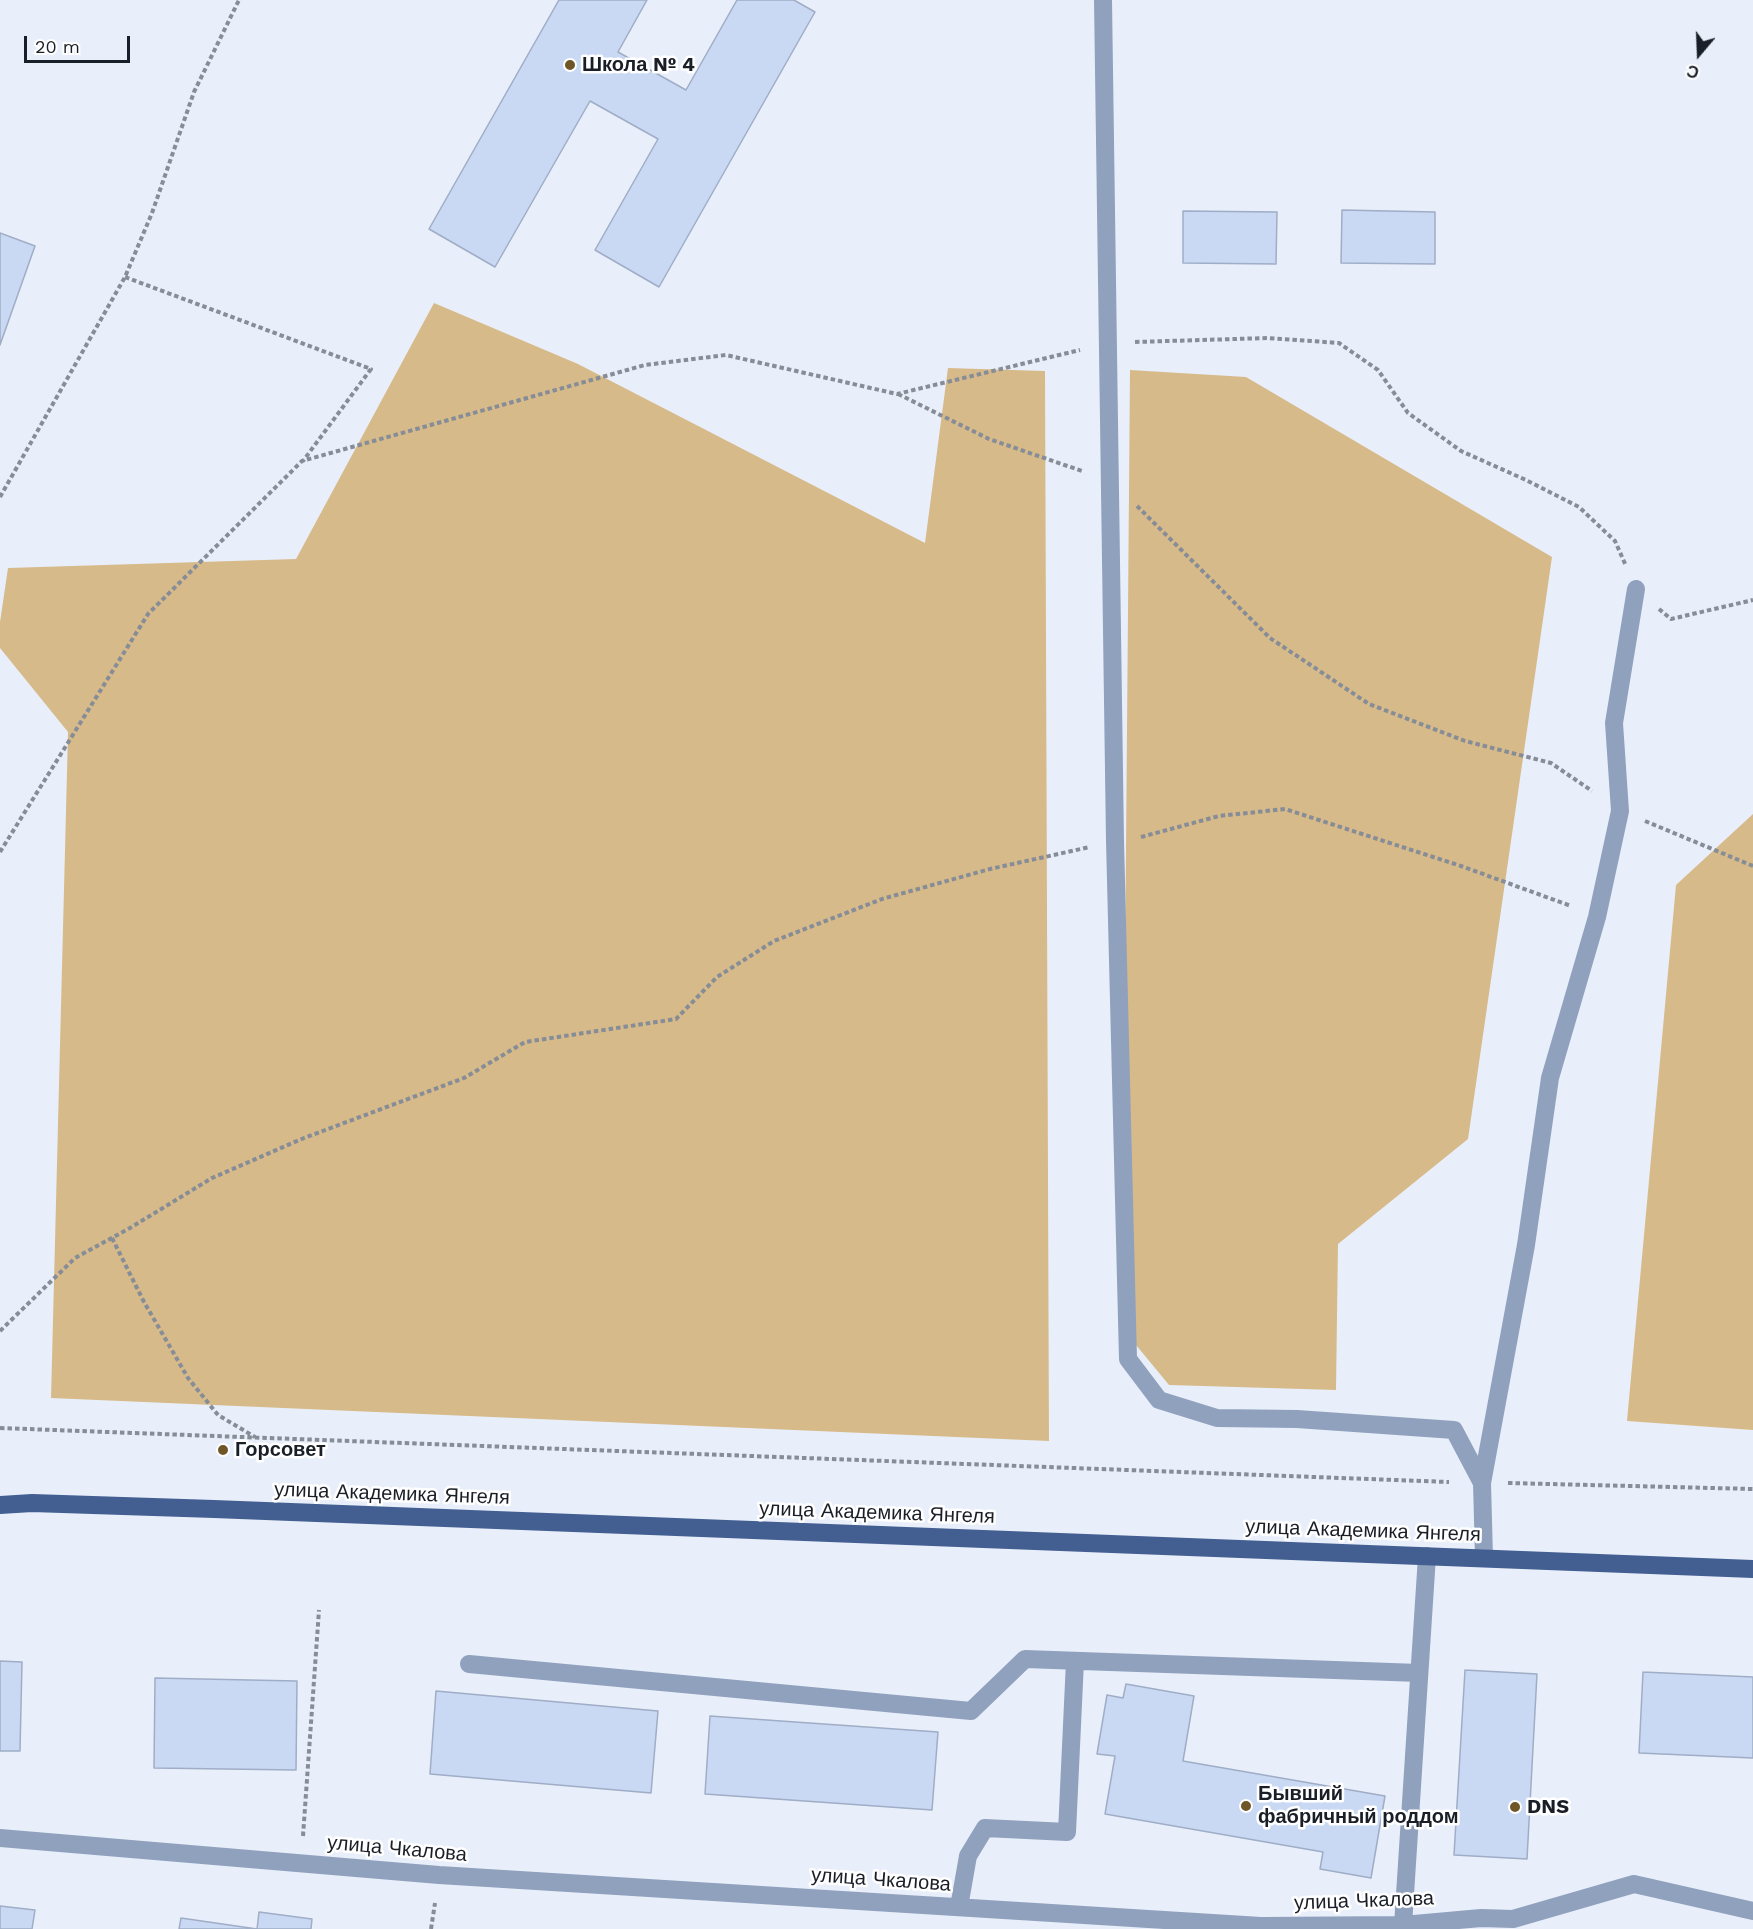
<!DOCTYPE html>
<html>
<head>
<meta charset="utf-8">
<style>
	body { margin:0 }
	#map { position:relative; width:1753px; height:1929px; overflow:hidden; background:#e9effa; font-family:"Work Sans",sans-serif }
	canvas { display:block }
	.north { position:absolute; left:1669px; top:24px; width:60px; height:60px; -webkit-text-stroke:4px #fff; paint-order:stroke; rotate:199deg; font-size:16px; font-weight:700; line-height:24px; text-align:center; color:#191e27 }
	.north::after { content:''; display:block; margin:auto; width:21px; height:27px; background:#191e27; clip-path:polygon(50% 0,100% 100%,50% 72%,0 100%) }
	.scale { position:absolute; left:24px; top:36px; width:106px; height:27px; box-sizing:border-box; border:3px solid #191e27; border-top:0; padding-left:8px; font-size:18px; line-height:21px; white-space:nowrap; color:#191e27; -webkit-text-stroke:4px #fff; paint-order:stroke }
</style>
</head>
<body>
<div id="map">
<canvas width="1753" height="1929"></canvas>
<div class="north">С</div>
<div class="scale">20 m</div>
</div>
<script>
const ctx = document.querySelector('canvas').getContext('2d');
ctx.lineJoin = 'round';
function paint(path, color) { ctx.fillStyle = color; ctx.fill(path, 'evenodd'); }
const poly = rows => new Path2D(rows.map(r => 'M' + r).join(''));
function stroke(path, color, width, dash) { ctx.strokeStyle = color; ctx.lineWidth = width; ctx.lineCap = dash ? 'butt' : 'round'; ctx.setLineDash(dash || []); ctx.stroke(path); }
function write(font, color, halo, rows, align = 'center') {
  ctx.font = font + ' "Work Sans",sans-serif'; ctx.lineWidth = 5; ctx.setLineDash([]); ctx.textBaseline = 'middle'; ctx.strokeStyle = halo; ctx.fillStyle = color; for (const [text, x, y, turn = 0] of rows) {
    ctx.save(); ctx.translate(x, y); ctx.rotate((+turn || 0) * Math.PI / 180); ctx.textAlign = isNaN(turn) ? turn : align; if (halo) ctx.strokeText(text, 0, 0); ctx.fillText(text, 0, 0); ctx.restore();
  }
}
const green = poly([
	[434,303,578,364,925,543,948,368,1045,371,1049,1441,51,1398,68,732,0,648,0,622,8,568,296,559],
	[1130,370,1246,377,1552,557,1468,1139,1338,1244,1336,1390,1169,1385,1122,1328],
	[1753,814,1753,1430,1627,1421,1676,885]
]);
const building = poly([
	[559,0,647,0,618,52,686,90,737,0,794,0,815,12,659,287,595,250,658,139,590,101,495,267,429,229,559,0],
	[1342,210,1435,212,1435,264,1341,263,1342,210],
	[1183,211,1277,212,1276,264,1183,263,1183,211],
	[0,233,35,246,0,345,0,233],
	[0,1661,22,1662,20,1751,0,1751,0,1661],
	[1465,1670,1537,1674,1527,1859,1454,1855,1465,1670],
	[1643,1672,1753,1677,1753,1758,1639,1753,1643,1672],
	[155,1678,297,1681,296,1770,154,1768,155,1678],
	[1126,1684,1194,1696,1183,1761,1385,1796,1371,1878,1320,1869,1323,1852,1105,1814,1115,1756,1097,1754,1107,1695,1123,1698,1126,1684],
	[436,1691,658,1711,651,1793,430,1774,436,1691],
	[710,1716,938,1732,932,1810,705,1794,710,1716],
	[0,1906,35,1910,32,1929,0,1929,0,1906],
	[259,1912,312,1919,311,1929,257,1929,259,1912],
	[181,1918,257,1929,179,1929,181,1918]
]);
const path = poly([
	[125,277,371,369,303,461],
	[1135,342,1268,338,1339,343,1378,370,1408,413,1461,451,1526,480,1579,507,1615,541,1626,566],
	[898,394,989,439,1082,471],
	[0,497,125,277,152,213,194,92,239,0],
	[1137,506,1270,638,1369,704,1465,741,1551,763,1592,791],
	[1659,609,1671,619,1753,600],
	[1645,821,1753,866],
	[1141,837,1219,816,1285,809,1461,866,1571,906],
	[0,852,148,614,302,461,645,365,726,355,897,394,1080,350],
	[112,1238,144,1302,188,1378,218,1415,255,1437],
	[0,1331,75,1258,130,1228,212,1178,304,1138,464,1078,525,1042,676,1019,717,977,774,941,882,899,990,869,1090,847],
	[0,1428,1449,1482],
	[1508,1483,1753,1489],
	[303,1836,319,1610],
	[431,1929,435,1903]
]);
const minor = poly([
	[1103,0,1115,841,1128,1359,1159,1400,1217,1418,1297,1419,1454,1430,1482,1483],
	[1484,1558,1482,1483,1526,1245,1550,1078,1597,917,1620,811,1614,723,1636,589],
	[469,1664,971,1711,1025,1659,1419,1673],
	[0,1838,439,1875,1261,1926,1403,1925,1481,1918,1513,1919,1634,1884,1753,1911],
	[959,1907,968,1856,985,1828,1067,1832,1075,1661],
	[1403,1925,1427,1556]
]);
const major = poly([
	[0,1505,32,1503,214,1509,1753,1569]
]);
const markers = [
	[570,65,6,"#6f5627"],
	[223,1450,6,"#6f5627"],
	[1246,1806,6,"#6f5627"],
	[1515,1807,6,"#6f5627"]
];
const poiNames = [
	["Школа № 4",582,65],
	["Горсовет",235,1450],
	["Бывший",1258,1794],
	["фабричный роддом",1258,1817],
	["DNS",1527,1807]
];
const streetNames = [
	["улица Академика Янгеля",392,1494,2],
	["улица Академика Янгеля",877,1513,2],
	["улица Академика Янгеля",1363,1531,2],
	["улица Чкалова",397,1849,5],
	["улица Чкалова",881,1880,4],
	["улица Чкалова",1364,1901,-2]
];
paint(green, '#d7ba8a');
paint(building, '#c9d8f3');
stroke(building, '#9fadc6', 1.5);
stroke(path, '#878d97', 4, [4.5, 3]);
stroke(minor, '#90a1be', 18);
stroke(major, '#435f92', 18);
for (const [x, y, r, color] of markers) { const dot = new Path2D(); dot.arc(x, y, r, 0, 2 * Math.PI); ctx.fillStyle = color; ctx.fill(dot); stroke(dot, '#fff', 2); }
write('bold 20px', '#191e27', '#fff', poiNames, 'left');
write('20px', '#191e27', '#fff', streetNames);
</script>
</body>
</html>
